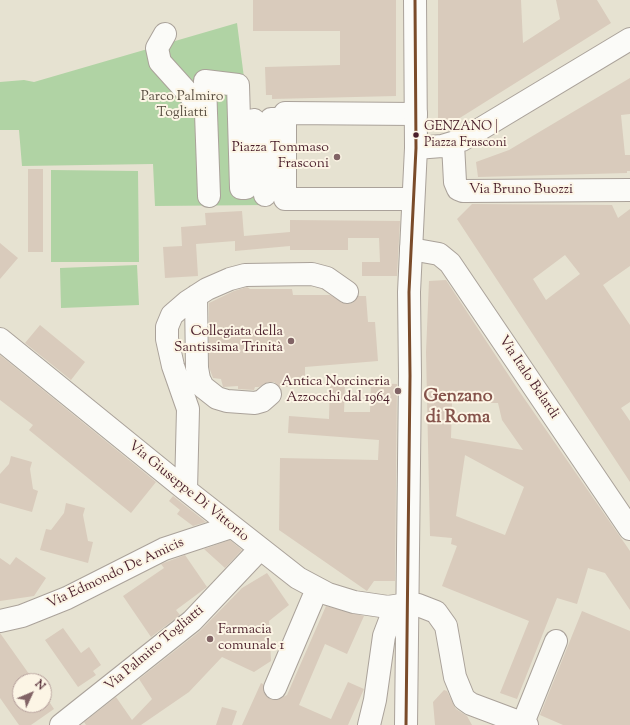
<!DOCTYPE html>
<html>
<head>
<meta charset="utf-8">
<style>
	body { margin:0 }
	#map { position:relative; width:630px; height:725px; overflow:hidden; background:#e6e2d1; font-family:"Sorts Mill Goudy",serif }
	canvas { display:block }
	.north { position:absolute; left:12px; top:673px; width:40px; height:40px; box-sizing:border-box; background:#fcf5e5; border:1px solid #b59f9b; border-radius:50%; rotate:46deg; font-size:11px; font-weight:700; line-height:16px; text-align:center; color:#4a1f2b }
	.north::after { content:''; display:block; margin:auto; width:14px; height:18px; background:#816365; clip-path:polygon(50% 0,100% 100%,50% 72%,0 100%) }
</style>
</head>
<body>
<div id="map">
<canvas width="630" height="725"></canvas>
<div class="north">N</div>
</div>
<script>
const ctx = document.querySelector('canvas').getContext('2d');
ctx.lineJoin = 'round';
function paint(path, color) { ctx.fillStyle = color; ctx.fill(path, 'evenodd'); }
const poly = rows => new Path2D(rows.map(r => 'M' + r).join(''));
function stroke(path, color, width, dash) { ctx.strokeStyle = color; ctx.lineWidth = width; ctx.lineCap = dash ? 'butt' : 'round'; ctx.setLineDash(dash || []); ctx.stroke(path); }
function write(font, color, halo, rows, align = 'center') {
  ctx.font = font + ' "Sorts Mill Goudy",serif'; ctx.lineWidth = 4; ctx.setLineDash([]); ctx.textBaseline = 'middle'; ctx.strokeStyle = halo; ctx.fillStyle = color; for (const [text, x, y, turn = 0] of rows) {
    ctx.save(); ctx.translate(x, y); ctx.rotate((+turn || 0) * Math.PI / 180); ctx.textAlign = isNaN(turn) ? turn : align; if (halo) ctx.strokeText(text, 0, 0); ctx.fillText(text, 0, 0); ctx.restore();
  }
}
const green = poly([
	[237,23,249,117,268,205,155,206,153,164,22,166,19,130,0,130,0,82,24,80,34,82],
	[51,170,138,171,139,262,51,262],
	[137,265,139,305,61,308,60,268]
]);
const building = poly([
	[253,0,396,0,396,96,272,99,272,95,266,95,265,67,340,65,340,31,253,31],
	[438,0,521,0,523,43,560,19,556,0,597,0,611,23,447,126,438,122],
	[630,78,630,114,621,115,625,155,630,155,630,171,627,171,627,173,478,177,476,162,509,150],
	[28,169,43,169,43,252,28,252],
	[472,204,612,205,618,218,630,209,630,266,603,285,630,325,630,402,621,408,630,421,630,482,457,219],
	[565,255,580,274,546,300,533,279],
	[242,211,244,236,290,232,290,220,400,221,397,276,362,276,362,262,380,262,379,238,348,238,348,250,290,250,290,246,235,251,235,241,196,244,198,276,165,278,163,247,182,246,181,227,206,225,205,213],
	[0,243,18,258,0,279],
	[446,280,519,391,630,551,630,610,605,573,588,568,577,604,557,598,517,699,500,693,529,621,442,586,457,546,451,544,452,538,430,536,426,352,429,281],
	[452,403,498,403,502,420,523,450,451,438],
	[465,455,524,487,505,535,456,516],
	[247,287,250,289,292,289,293,295,330,295,346,304,353,303,358,296,366,296,368,322,375,322,378,361,305,367,305,378,299,378,299,387,280,387,274,382,268,382,259,387,255,387,254,390,238,389,238,386,223,387,221,379,213,378,209,367,209,303,234,291],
	[40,325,85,362,71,380,25,343],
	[0,355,156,482,131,513,29,430,33,425,0,400],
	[330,382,345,383,344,412,370,412,371,383,397,384,395,581,374,581,367,591,279,530,280,458,378,460,379,440,288,433,289,416,329,419],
	[11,456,32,462,30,469,33,489,38,491,32,512,0,503,0,474,9,464],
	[173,496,178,500,206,522,193,526,177,514,180,510,169,501],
	[66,503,85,508,83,515,88,541,93,542,88,563,40,550,46,529,51,530,64,513],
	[230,540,242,550,225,568,204,549],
	[185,555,207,587,176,610,180,615,151,637,123,596,164,568,161,564],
	[16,557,46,578,34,596,0,601,0,558,10,565],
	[267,573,289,605,269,621,271,661,254,672,222,657,189,692,141,725,86,725,84,722,116,697,132,720,152,699,139,679,200,631,242,588],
	[326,606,364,616,347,654,325,644,299,705,331,719,348,682,364,689,348,725,242,725,261,683,263,684,265,695,270,699,277,700,287,695],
	[582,611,630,631,630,725,563,725,540,715],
	[63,628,81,653,89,647,101,665,93,671,96,675,78,687,45,640],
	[0,633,34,681,20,681,20,705,44,705,44,694,54,709,31,725,19,725,0,698],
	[444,690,447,691,456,709,467,716,472,725,435,725,433,702],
	[222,707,237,711,232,725,216,725]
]);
const minor = poly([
	[165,34,157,48,160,62,206,113,209,196],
	[206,113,205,81,238,85,241,188,246,188,254,120,265,195,271,119,285,119],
	[453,144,455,182,458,189,463,191,630,190],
	[416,148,442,146,462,140,630,39],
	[413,199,285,199,285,113,416,114],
	[411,249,439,254,450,263,630,529],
	[196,296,197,368,199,379,203,387,217,398,227,401,255,403,262,401,270,394],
	[0,339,186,490,298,578,328,594,354,602,388,607,408,604,418,605,436,612,446,626,455,677,464,699,471,704,527,725],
	[186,490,188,409,173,366,167,339,167,327,172,315,187,302,207,289,230,279,245,275,312,274,327,278,347,292],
	[0,621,22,616,67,598,164,549,231,527],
	[275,688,317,589],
	[523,723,556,641],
	[61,725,192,621,260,549],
	[369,725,375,700,384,636,395,607]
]);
const major = poly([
	[406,725,410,376,409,292,416,148,415,0]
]);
const bus1 = poly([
	[406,725,410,376,409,292,416,148,415,0]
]);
const markers = [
	[416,135,3.5,"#4a1f2b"],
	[337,157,4,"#816365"],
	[291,341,4,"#816365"],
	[398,391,4,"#816365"],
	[210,639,4,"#816365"]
];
const busNames = [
	["GENZANO |",424,128],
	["Piazza Frasconi",424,144]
];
const parkNames = [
	["Parco Palmiro",182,98],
	["Togliatti",182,114]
];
const poiNames = [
	["Piazza Tommaso",329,149],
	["Frasconi",329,165],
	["Collegiata della",283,333],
	["Santissima Trinità",283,349],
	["Antica Norcineria",390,383],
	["Azzocchi dal 1964",390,399],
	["Farmacia",218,631,"left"],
	["comunale 1",218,647,"left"]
];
const streetNames = [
	["Via Bruno Buozzi",521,191],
	["Via Italo Belardi",528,378,56],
	["Via Giuseppe Di Vittorio",188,492,39],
	["Via Edmondo De Amicis",116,574,-25],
	["Via Palmiro Togliatti",155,649,-40]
];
const districtNames = [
	["Genzano",458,398],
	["di Roma",458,419]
];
paint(green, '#b0d3a4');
paint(building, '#d9cbbc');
stroke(minor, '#aaa29a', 24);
stroke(major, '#aaa29a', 24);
stroke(minor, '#fbfbf8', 22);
stroke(major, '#fbfbf8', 22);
stroke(bus1, '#7a4b2a', 3);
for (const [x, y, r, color] of markers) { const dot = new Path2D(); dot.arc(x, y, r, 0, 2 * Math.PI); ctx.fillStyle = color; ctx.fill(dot); stroke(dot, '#fcf5e5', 1.5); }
write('13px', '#4a1f2b', '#fcf5e5', busNames, 'left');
write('14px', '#5b5144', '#fcf5e5', parkNames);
write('14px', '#4a1f2b', '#fcf5e5', poiNames, 'right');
write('14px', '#4a1f2b', '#fcf5e5', streetNames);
write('bold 18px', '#85534b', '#fcf5e5', districtNames);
</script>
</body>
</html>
